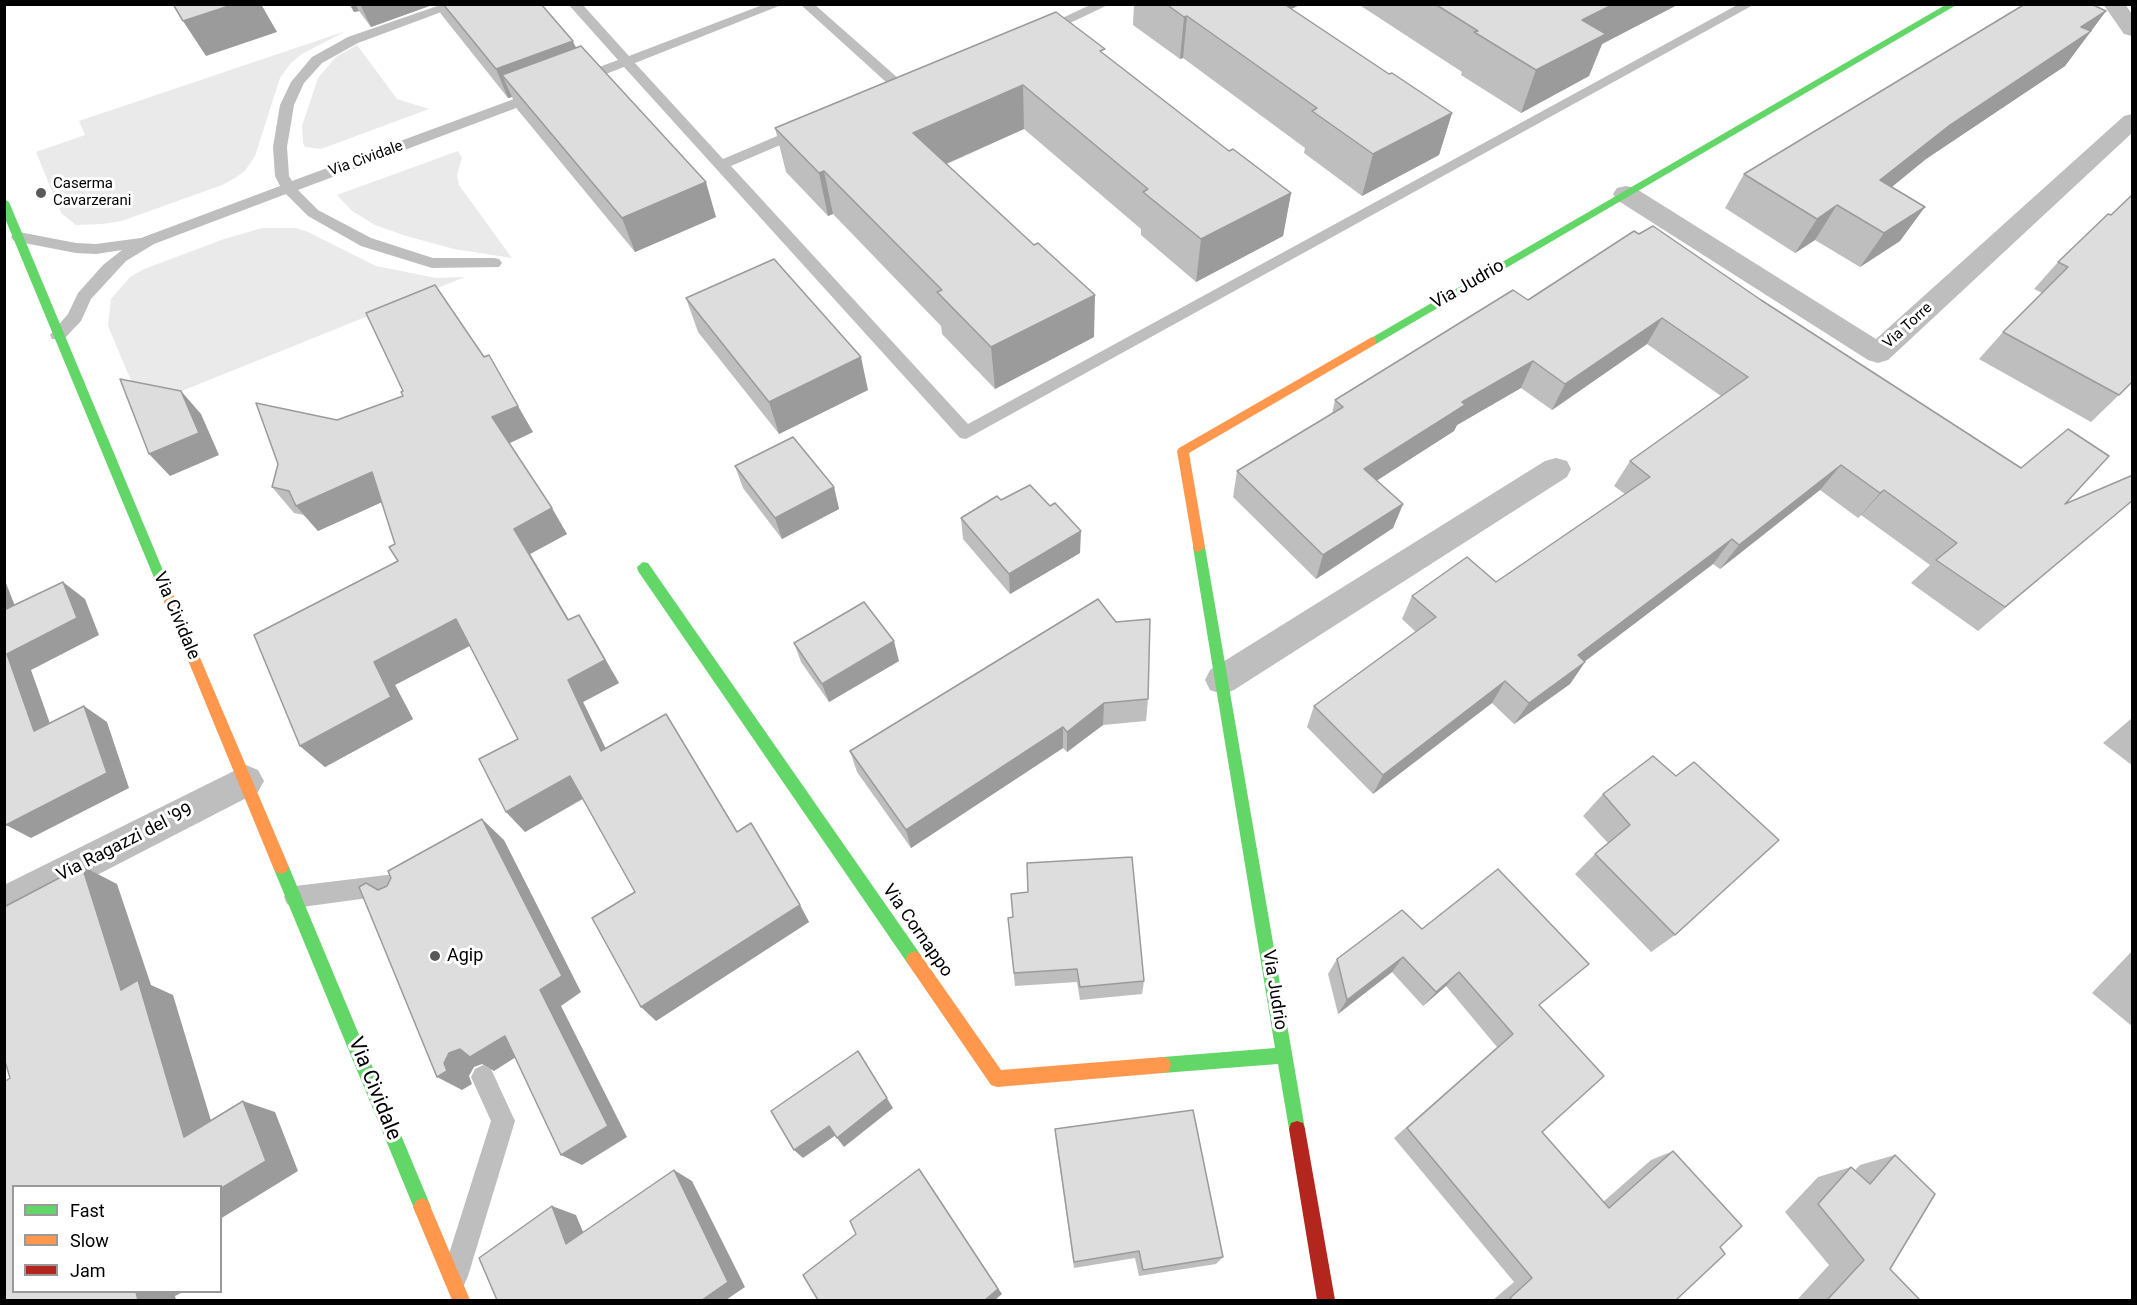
<!DOCTYPE html>
<html>
<head>
<meta charset="utf-8">
<style>
	body { margin:0 }
	#map { position:relative; width:2137px; height:1305px; overflow:hidden; background:#fff; font-family:Roboto,sans-serif }
	canvas { display:block }
	.frame { position:absolute; inset:0; border:6px solid #000; pointer-events:none }
	.legend { position:absolute; left:12px; top:1185px; width:210px; height:108px; box-sizing:border-box; background:#fff; border:2px solid #999; margin:0; padding:8px 10px; list-style:none; font-size:18px; color:#000 }
	.legend li { display:flex; align-items:center; gap:12px; height:30px }
	.legend b { width:30px; border:2px solid #999 }
</style>
</head>
<body>
<div id="map">
<canvas width="2137" height="1305"></canvas>
<div class="frame"></div>
<ul class="legend">
<li><b style="height:8px;background:#63d668"></b>Fast</li>
<li><b style="height:8px;background:#ff974d"></b>Slow</li>
<li><b style="height:8px;background:#b3261e"></b>Jam</li>
</ul>
</div>
<script>
const ctx = document.querySelector('canvas').getContext('2d');
ctx.lineJoin = 'round';
function paint(path, color) { ctx.fillStyle = color; ctx.fill(path, 'evenodd'); }
const poly = rows => new Path2D(rows.map(r => 'M' + r).join(''));
function stroke(path, color, width, dash) { ctx.strokeStyle = color; ctx.lineWidth = width; ctx.lineCap = dash ? 'butt' : 'round'; ctx.setLineDash(dash || []); ctx.stroke(path); }
function write(font, color, halo, rows, align = 'center') {
  ctx.font = font + ' Roboto,sans-serif'; ctx.lineWidth = 6; ctx.setLineDash([]); ctx.textBaseline = 'middle'; ctx.strokeStyle = halo; ctx.fillStyle = color; for (const [text, x, y, turn = 0] of rows) {
    ctx.save(); ctx.translate(x, y); ctx.rotate((+turn || 0) * Math.PI / 180); ctx.textAlign = isNaN(turn) ? turn : align; if (halo) ctx.strokeText(text, 0, 0); ctx.fillText(text, 0, 0); ctx.restore();
  }
}
const green = poly([
	[346,31,302,54,290,64,280,78,255,156,245,171,235,178,222,185,122,221,103,224,76,225,61,213,36,152,85,135,79,121],
	[357,45,397,99,429,109,321,149,305,147,303,143,302,126,318,78,336,57],
	[458,151,462,158,457,175,459,185,512,258,454,249,406,236,375,225,352,211,337,195],
	[262,228,296,228,308,232,376,266,436,278,465,277,142,407,108,326,111,299,130,277,144,269,224,239]
]);
const lane = poly([
	[443,4,463,4,358,43,322,63,304,83,294,105,287,147,289,176,292,181,533,92,543,92,545,95,543,98,298,190,318,210,371,238,433,258,494,258,499,259,502,263,499,267,432,268,361,246,308,216,286,194,154,244,126,261,91,299,81,321,64,339,52,339,50,335,68,314,78,293,103,265,122,250,96,254,76,253,14,241,11,237,14,233,19,232,76,243,96,244,141,238,280,186,275,176,273,147,280,105,291,82,312,57,348,37,443,4],
	[568,4,582,4,629,56,765,4,784,4,635,63,723,159,796,128,806,128,808,131,806,134,731,166,968,424,1739,4,1755,4,966,439,960,438,624,67,585,82,575,82,573,79,575,76,618,60,568,4],
	[800,4,814,4,907,86,909,89,907,92,897,92,800,4],
	[1092,4,1110,4,1049,33,1044,34,1037,30,1092,4],
	[395,874,403,877,414,896,411,903,403,907,395,903,390,895,295,908,287,904,284,897,287,890,295,886,395,874],
	[483,1065,491,1069,515,1121,468,1276,464,1285,455,1289,446,1285,442,1276,491,1121,471,1077,475,1069,483,1065]
]);
const street = poly([
	[2103,4,2125,4,2132,14,2132,36,2124,34,2103,4],
	[2132,114,2132,133,1888,360,1878,363,1868,360,1617,200,1613,194,1617,188,1626,186,1635,188,1876,339,2124,116,2132,114],
	[1556,458,1567,461,1571,469,1567,477,1234,690,1222,694,1210,690,1205,680,1210,670,1545,461,1556,458],
	[246,765,258,770,264,781,258,792,4,923,4,885,246,765]
]);
const fast = poly([
	[1947,4,1958,4,1376,344,1368,344,1366,341,1947,4],
	[4,199,9,202,167,580,166,584,156,584,155,580,4,216,4,199],
	[1199,542,1205,547,1305,1129,1303,1135,1297,1137,1291,1135,1289,1129,1278,1064,1163,1073,1157,1071,1155,1065,1157,1059,1163,1057,1275,1048,1193,547,1199,542],
	[643,562,648,563,920,954,922,959,920,964,914,967,908,964,638,571,637,567,643,562],
	[281,860,286,862,289,867,431,1207,428,1213,422,1216,416,1213,273,867,276,862,281,860]
]);
const slow = poly([
	[1372,337,1376,338,1376,344,1189,453,1205,547,1199,552,1194,551,1177,451,1179,448,1372,337],
	[161,575,166,576,167,580,289,867,286,872,281,874,276,872,273,867,155,580,156,576,161,575],
	[914,951,920,954,1001,1070,1163,1057,1169,1059,1171,1065,1169,1071,1163,1073,997,1087,991,1085,908,964,906,959,908,954,914,951],
	[422,1198,428,1201,470,1300,452,1300,413,1207,416,1201,422,1198]
]);
const jam = poly([
	[1297,1121,1303,1123,1305,1129,1335,1300,1317,1300,1289,1129,1291,1123,1297,1121]
]);
const wall = poly([
	[349,4,435,4,371,27,359,11,354,12],
	[437,4,541,4,716,217,635,252,517,109,512,97,508,98,441,14],
	[1134,4,1302,4,1291,9,1389,74,1452,113,1439,155,1362,196,1304,153,1305,148,1183,58,1180,59,1133,25],
	[1358,4,1679,4,1602,44,1589,76,1521,113,1461,75,1462,72],
	[2106,11,2065,66,1926,159,1892,187,1900,241,1860,267,1815,240,1795,253,1725,208,1744,174],
	[1105,55,1229,151,1291,193,1283,236,1196,282,1141,235,1141,229,1024,129,947,164,1094,337,995,389,942,334,941,326,833,214,828,216,786,172,775,128],
	[2111,215,2119,395,2091,422,1979,359,2003,332,2042,293,2034,289,2058,262],
	[1639,234,1761,300,2065,504,2133,500,1978,631,1911,583,1930,565,1861,515,1858,518,1820,490,1720,569,1713,564,1585,661,1585,662,1570,684,1514,724,1492,703,1373,794,1307,727,1314,706,1416,632,1402,619,1412,596,1496,582,1625,494,1614,486,1630,461,1721,396,1647,344,1552,410,1521,388,1457,425,1454,431,1377,480,1403,504,1393,528,1316,579,1233,497,1237,471,1332,414,1335,400,1528,300],
	[686,298,868,390,779,434,698,332],
	[403,391,533,432,509,443,567,534,530,554,569,620,594,639,619,683,583,702,606,749,737,832,800,905,809,922,656,1021,635,892,583,799,525,832,518,739,470,646,395,685,413,719,325,767,300,746,398,561,395,544,382,502,318,531,304,515,294,513,272,487,337,420,403,396],
	[735,466,834,487,839,509,782,539,743,488],
	[1001,500,1050,506,1080,553,1010,594,963,539,961,518],
	[1098,599,1148,699,1146,721,1103,725,1067,752,1063,748,911,848,857,772,850,751],
	[794,643,899,661,829,702,801,662],
	[2133,717,2133,766,2103,743],
	[1676,776,1675,935,1651,952,1575,874,1595,854,1608,843,1583,816,1603,794],
	[1008,918,1144,981,1142,994,1080,1000,1077,982,1015,986],
	[1422,929,1539,1005,1542,1132,1603,1202,1651,1160,1673,1151,1720,1247,1676,1300,1493,1300,1514,1282,1394,1138,1497,1047,1446,986,1423,1006,1392,972,1338,1014,1328,974,1337,959],
	[2133,950,2133,1027,2092,993],
	[1055,1129,1223,1257,1216,1264,1139,1276,1135,1258,1074,1268,1056,1141],
	[1895,1155,1890,1269,1920,1300,1797,1300,1829,1265,1785,1212,1818,1177,1851,1167,1855,1170,1860,1165]
]);
const shadedWall = poly([
	[235,4,261,4,277,32,206,56,183,21],
	[350,4,355,4,359,11,354,12],
	[360,4,435,4,371,27],
	[1253,4,1302,4,1250,28],
	[1614,4,1679,4,1602,44,1589,76,1521,113,1536,70,1582,20],
	[2106,11,2065,66,1926,159,1857,215,1880,180,1950,125,2081,27],
	[1187,16,1183,58,1180,59,1184,17],
	[573,41,584,70,502,75,512,97,508,98,496,69],
	[1023,85,1024,129,918,176,913,133],
	[1452,113,1439,155,1362,196,1373,154],
	[824,171,833,214,828,216,819,173],
	[706,182,716,217,635,252,622,218],
	[1291,193,1283,236,1196,282,1201,239],
	[1837,205,1815,240,1795,253,1817,219],
	[1925,207,1900,241,1860,267,1884,233],
	[1095,295,1094,337,995,389,991,347],
	[1662,318,1647,344,1552,410,1565,384],
	[861,357,868,390,779,434,769,402],
	[1533,361,1521,388,1457,425,1454,431,1356,494,1364,469,1462,402],
	[181,391,201,414,219,455,170,476,149,454],
	[518,406,533,432,508,444,492,417],
	[1841,465,1820,490,1720,569,1739,545],
	[372,472,391,498,318,531,296,506],
	[834,487,839,509,782,539,775,518],
	[1884,490,1861,515,1858,518,1880,493],
	[1403,504,1393,528,1316,579,1323,555],
	[552,508,567,534,530,554,583,644,568,620,514,529],
	[1081,531,1080,553,1010,594,1009,574],
	[1732,539,1713,564,1563,678,1578,655],
	[4,578,24,629,4,615],
	[63,582,85,599,99,635,31,670,58,746,34,731,7,654],
	[579,615,619,683,583,702,617,772,601,751,568,680],
	[456,619,475,643,395,685,413,719,325,767,300,746,374,662],
	[894,641,899,661,829,702,822,684],
	[1585,662,1570,684,1514,724,1529,703],
	[1505,681,1492,703,1373,794,1383,775],
	[1104,703,1103,725,1067,752,1067,732],
	[84,706,107,722,129,788,31,838,6,825],
	[1063,727,1063,748,911,848,906,830],
	[570,776,587,796,525,832,506,812],
	[482,819,504,840,581,992,561,1006,627,1137,582,1165,561,1155,540,990],
	[82,866,117,884,151,985,173,995,219,1147,184,1137,121,990],
	[800,905,809,922,656,1021,641,1007],
	[1403,957,1392,972,1338,1014,1347,1000],
	[1459,972,1446,986,1423,1006,1436,992],
	[505,1036,527,1050,494,1071,482,1064,474,1067,469,1076,472,1084,462,1090,437,1077,449,1053,460,1049],
	[865,1062,893,1108,844,1147,837,1138],
	[243,1101,275,1112,298,1171,220,1219,220,1189],
	[829,1126,836,1135,803,1158,794,1150],
	[674,1170,692,1181,745,1287,726,1300,702,1300],
	[926,1179,1002,1294,995,1300,985,1300],
	[552,1206,576,1215,591,1251,566,1244],
	[136,1292,183,1292,175,1296,176,1300,138,1300]
]);
const building = poly([
	[173,4,235,4,183,21,173,4],
	[443,4,541,4,573,41,496,69,443,4],
	[1166,4,1284,4,1389,74,1392,73,1452,113,1373,154,1312,111,1317,108,1187,16,1184,17,1166,4],
	[1435,4,1614,4,1582,20,1606,34,1536,70,1474,32,1478,31,1435,4],
	[2025,4,2091,4,2106,11,2081,27,2091,31,1950,125,1880,180,1925,207,1884,233,1837,205,1817,219,1744,174,2025,4],
	[1056,12,1105,49,1100,51,1229,151,1233,149,1291,193,1201,239,1143,192,1148,189,1023,85,913,133,1034,245,1038,243,1095,295,991,347,937,292,942,290,824,171,819,173,775,128,1056,12],
	[581,46,706,182,622,218,502,75,581,46],
	[2133,194,2133,381,2119,395,2003,332,2068,267,2058,262,2108,214,2111,215,2133,194],
	[1653,226,1761,300,2021,468,2068,429,2109,456,2065,504,2133,475,2133,500,2005,607,1936,560,1957,543,1884,490,1880,493,1841,465,1739,545,1732,539,1578,655,1585,662,1529,703,1505,681,1383,775,1314,706,1436,617,1412,596,1467,557,1496,582,1650,477,1630,461,1748,377,1662,318,1565,384,1533,361,1462,402,1465,405,1364,469,1403,504,1323,555,1237,471,1343,407,1335,400,1513,290,1528,300,1634,231,1639,234,1653,226],
	[774,259,861,357,769,402,686,298,774,259],
	[435,285,484,357,489,355,518,406,492,417,552,508,514,529,568,620,579,615,605,660,568,680,601,751,666,714,737,832,751,823,800,905,641,1007,592,918,635,892,570,776,506,812,479,759,518,739,456,619,374,662,391,697,300,746,254,635,398,561,389,547,395,544,372,472,296,506,289,491,272,487,278,464,256,403,337,420,403,396,401,392,403,391,366,313,435,285],
	[120,379,181,391,199,433,149,454,120,379],
	[793,437,834,487,775,518,735,466,793,437],
	[1030,485,1050,506,1055,503,1081,531,1009,574,961,518,997,496,1001,500,1030,485],
	[63,582,77,618,7,654,34,731,84,706,107,773,6,825,4,821,4,610,63,582],
	[1098,599,1116,622,1150,619,1148,699,1104,703,1067,732,1063,727,906,830,850,751,1098,599],
	[864,602,894,641,822,684,794,643,864,602],
	[1653,756,1676,776,1694,762,1779,840,1675,935,1595,854,1630,825,1603,794,1653,756],
	[482,819,562,976,540,990,608,1126,561,1155,505,1036,470,1057,460,1049,449,1053,444,1063,447,1071,437,1077,359,887,366,883,378,890,387,886,391,878,388,871,482,819],
	[1132,857,1144,981,1080,987,1077,969,1014,973,1008,918,1013,917,1011,894,1028,892,1027,863,1132,857],
	[82,866,121,990,138,980,184,1137,243,1101,266,1161,220,1189,220,1186,14,1186,14,1292,136,1292,138,1300,4,1300,4,1082,10,1078,4,1058,4,907,82,866],
	[1498,869,1589,964,1539,1005,1604,1076,1542,1132,1609,1208,1673,1151,1742,1226,1720,1247,1725,1254,1676,1300,1512,1300,1510,1298,1532,1278,1407,1128,1513,1034,1459,972,1436,992,1403,957,1347,1000,1337,959,1402,910,1422,929,1498,869],
	[858,1051,887,1098,837,1138,829,1126,794,1150,771,1111,858,1051],
	[1193,1110,1223,1257,1143,1270,1139,1251,1074,1262,1055,1129,1193,1110],
	[1895,1155,1935,1194,1890,1269,1920,1300,1827,1300,1864,1260,1818,1204,1851,1167,1870,1184,1895,1155],
	[919,1169,998,1289,985,1300,818,1300,803,1275,856,1234,850,1221,919,1169],
	[674,1170,728,1282,702,1300,497,1300,479,1258,552,1206,566,1244,674,1170]
]);
const markers = [
	[41,193,6,"#595959"],
	[435,956,6,"#595959"]
];
const farStreetnames = [
	["Via Cividale",366,159,-20],
	["Via Torre",1908,326,-42]
];
const farPoinames = [
	["Caserma",53,184],
	["Cavarzerani",53,201]
];
const streetNames = [
	["Via Judrio",1468,285,-30],
	["Via Cividale",176,616,67],
	["Via Ragazzi del '99",125,843,-27],
	["Via Cornappo",917,931,55],
	["Via Judrio",1274,990,81]
];
const poiNames = [
	["Agip",447,956]
];
const nearStreetnames = [
	["Via Cividale",374,1089,68]
];
paint(green, '#eaeaea');
paint(lane, '#bebebe');
paint(street, '#bebebe');
paint(fast, '#63d668');
paint(slow, '#ff974d');
paint(jam, '#b3261e');
paint(wall, '#bebebe');
paint(shadedWall, '#9b9b9b');
paint(building, '#ddd');
stroke(building, '#9b9b9b', 1.5);
for (const [x, y, r, color] of markers) { const dot = new Path2D(); dot.arc(x, y, r, 0, 2 * Math.PI); ctx.fillStyle = color; ctx.fill(dot); stroke(dot, '#fff', 2); }
write('15px', '#000', '#fff', farStreetnames);
write('15px', '#000', '#fff', farPoinames, 'left');
write('18px', '#000', '#fff', streetNames);
write('18px', '#000', '#fff', poiNames, 'left');
write('21px', '#000', '#fff', nearStreetnames);
</script>
</body>
</html>
